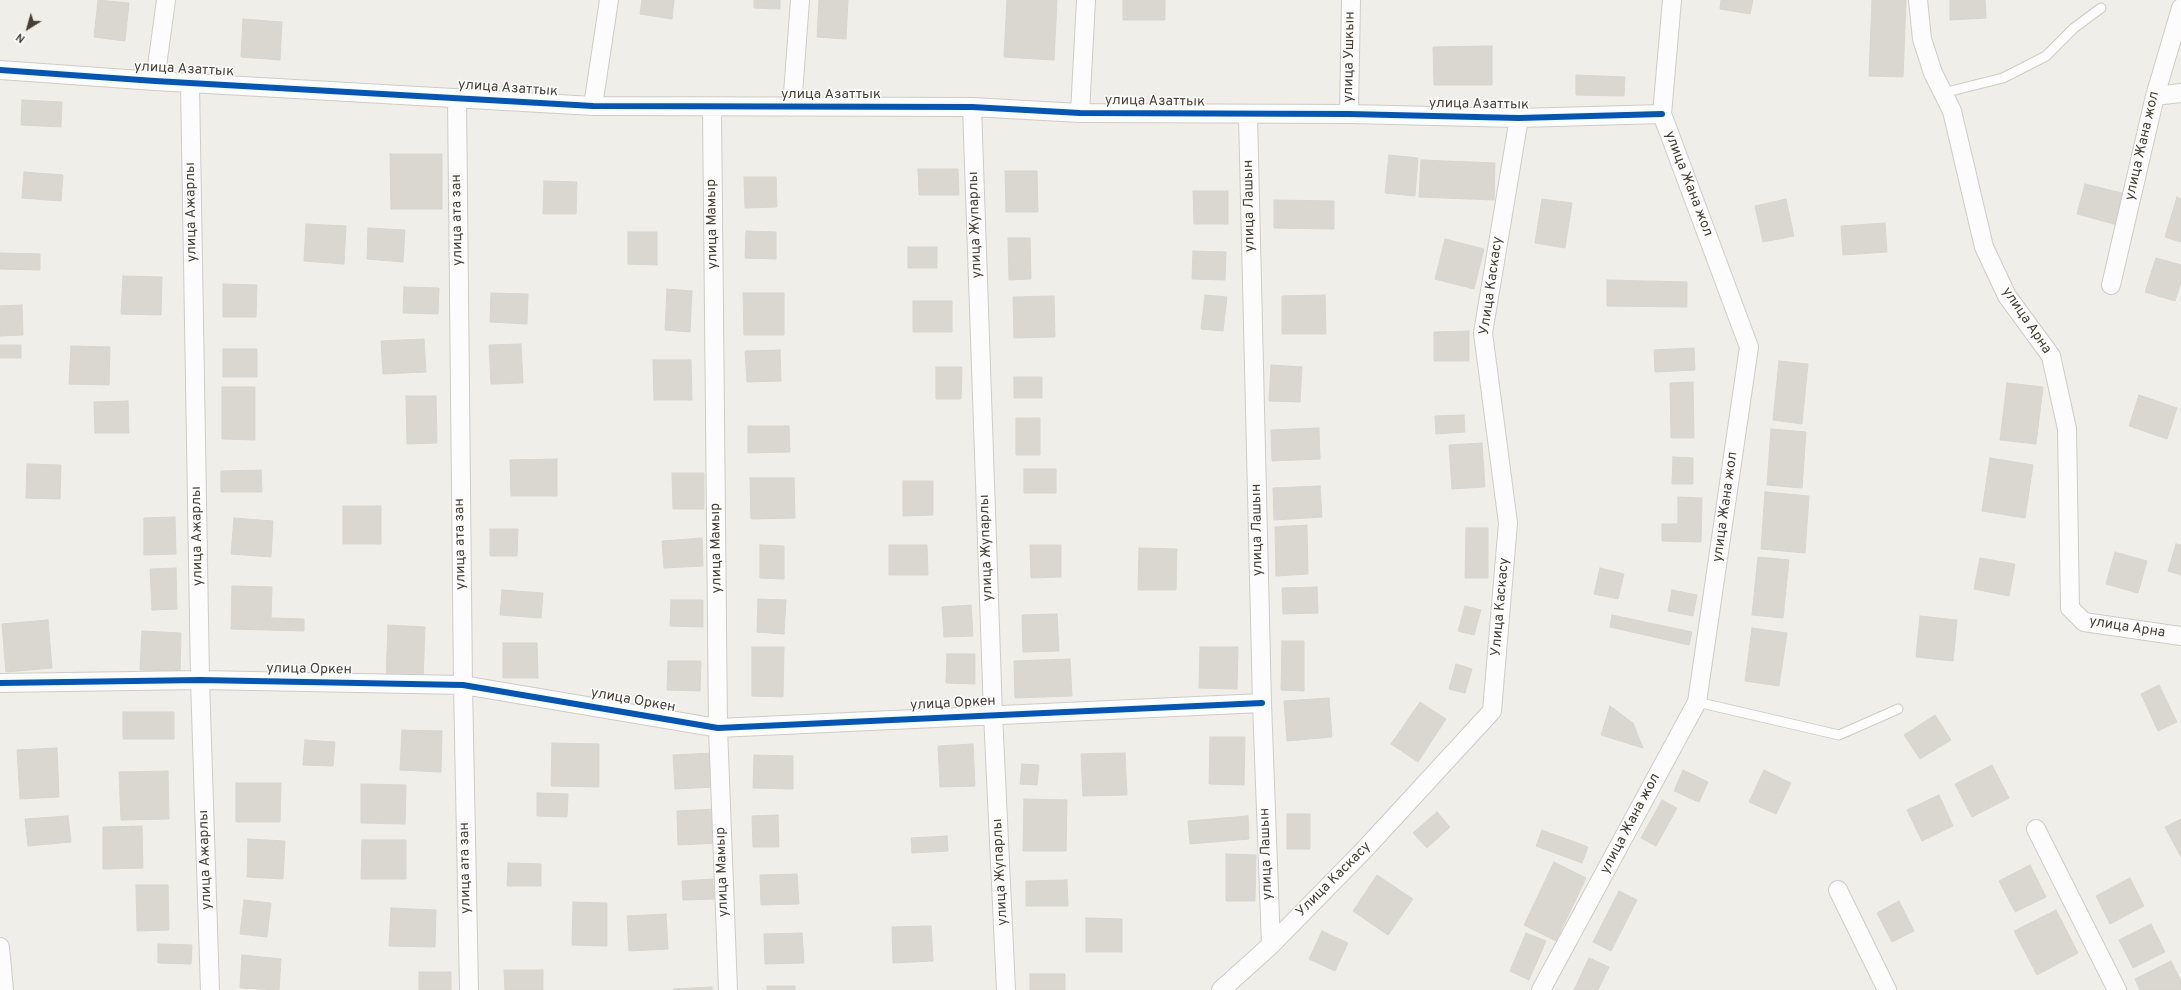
<!DOCTYPE html>
<html>
<head>
<meta charset="utf-8">
<style>
	body { margin:0 }
	#map { position:relative; width:2181px; height:990px; overflow:hidden; background:#f0eee9; font-family:Overpass,sans-serif }
	canvas { display:block }
	.north { position:absolute; left:8px; top:8px; width:40px; height:40px; -webkit-text-stroke:3px #fff; paint-order:stroke; rotate:217deg; font-size:11px; font-weight:700; line-height:16px; text-align:center; color:#463f35 }
	.north::after { content:''; display:block; margin:auto; width:14px; height:18px; background:#463f35; clip-path:polygon(50% 0,100% 100%,50% 72%,0 100%) }
</style>
</head>
<body>
<div id="map">
<canvas width="2181" height="990"></canvas>
<div class="north">N</div>
</div>
<script>
const ctx = document.querySelector('canvas').getContext('2d');
ctx.lineJoin = 'round';
function paint(path, color) { ctx.fillStyle = color; ctx.fill(path, 'evenodd'); }
const poly = rows => new Path2D(rows.map(r => 'M' + r).join(''));
function stroke(path, color, width, dash) { ctx.strokeStyle = color; ctx.lineWidth = width; ctx.lineCap = dash ? 'butt' : 'round'; ctx.setLineDash(dash || []); ctx.stroke(path); }
function write(font, color, halo, rows, align = 'center') {
  ctx.font = font + ' Overpass,sans-serif'; ctx.lineWidth = 3; ctx.setLineDash([]); ctx.textBaseline = 'middle'; ctx.strokeStyle = halo; ctx.fillStyle = color; for (const [text, x, y, turn = 0] of rows) {
    ctx.save(); ctx.translate(x, y); ctx.rotate((+turn || 0) * Math.PI / 180); ctx.textAlign = isNaN(turn) ? turn : align; if (halo) ctx.strokeText(text, 0, 0); ctx.fillText(text, 0, 0); ctx.restore();
  }
}
const building = poly([
	[98,0,129,3,125,41,94,37,98,0],
	[642,0,674,0,672,19,640,14,642,0],
	[754,0,780,0,780,9,754,8,754,0],
	[819,0,848,0,846,39,817,37,819,0],
	[1007,0,1057,0,1054,60,1004,57,1007,0],
	[1123,0,1165,0,1165,20,1123,20,1123,0],
	[1721,0,1753,0,1750,14,1720,9,1721,0],
	[1872,0,1906,0,1903,77,1869,76,1872,0],
	[1950,0,1985,0,1986,18,1950,20,1950,0],
	[243,19,282,22,280,60,241,57,243,19],
	[1492,46,1492,85,1434,85,1433,47,1492,46],
	[1576,75,1625,77,1624,96,1576,95,1576,75],
	[22,100,62,102,61,127,21,125,22,100],
	[390,154,442,154,442,209,391,209,390,154],
	[1389,155,1418,158,1415,196,1385,193,1389,155],
	[1421,160,1495,163,1494,200,1419,197,1421,160],
	[918,169,958,169,959,195,919,195,918,169],
	[1005,171,1037,171,1038,212,1006,212,1005,171],
	[24,172,63,175,61,201,22,198,24,172],
	[744,177,776,177,777,207,745,208,744,177],
	[544,181,577,182,576,214,543,214,544,181],
	[2085,184,2126,194,2118,225,2077,214,2085,184],
	[1193,191,1228,191,1228,224,1194,224,1193,191],
	[2177,197,2181,199,2181,242,2165,237,2177,197],
	[1542,199,1572,203,1565,248,1535,243,1542,199],
	[1786,199,1794,236,1763,242,1755,206,1786,199],
	[1274,200,1334,201,1334,229,1274,228,1274,200],
	[1885,223,1887,252,1843,255,1841,226,1885,223],
	[306,224,346,226,344,264,304,261,306,224],
	[368,228,405,230,403,262,367,259,368,228],
	[746,231,776,232,776,259,745,258,746,231],
	[628,232,657,232,657,265,628,264,628,232],
	[1008,238,1030,238,1031,279,1009,280,1008,238],
	[1445,239,1484,249,1474,289,1435,279,1445,239],
	[908,247,937,247,937,268,908,268,908,247],
	[1193,251,1226,252,1225,280,1192,279,1193,251],
	[0,253,40,254,40,270,0,269,0,253],
	[2156,258,2181,265,2181,282,2175,301,2145,292,2156,258],
	[123,276,162,277,161,315,121,314,123,276],
	[1607,280,1687,282,1687,307,1607,306,1607,280],
	[223,284,257,285,256,317,223,317,223,284],
	[404,287,439,288,438,314,403,313,404,287],
	[667,289,692,291,690,332,665,330,667,289],
	[491,293,528,294,527,324,490,322,491,293],
	[743,293,784,293,784,335,744,335,743,293],
	[1205,295,1227,297,1223,331,1201,329,1205,295],
	[1325,295,1326,334,1282,334,1282,296,1325,295],
	[1054,296,1055,337,1014,338,1013,297,1054,296],
	[913,301,952,301,952,332,913,332,913,301],
	[22,305,23,335,0,336,0,306,22,305],
	[1469,331,1469,361,1434,361,1434,332,1469,331],
	[424,339,426,372,383,374,381,341,424,339],
	[521,344,523,383,491,384,489,345,521,344],
	[0,345,21,345,21,358,0,358,0,345],
	[71,346,110,347,109,385,69,384,71,346],
	[1694,348,1695,370,1655,372,1654,350,1694,348],
	[223,349,257,349,257,377,223,377,223,349],
	[780,350,781,381,747,382,745,351,780,350],
	[653,360,691,360,692,400,654,400,653,360],
	[1779,361,1808,364,1802,424,1773,420,1779,361],
	[1271,365,1302,367,1300,402,1269,401,1271,365],
	[936,367,962,367,961,399,936,399,936,367],
	[1014,377,1042,377,1042,398,1014,398,1014,377],
	[1693,382,1694,438,1671,438,1670,383,1693,382],
	[2007,383,2043,387,2036,444,2000,440,2007,383],
	[222,387,255,387,255,440,222,439,222,387],
	[2139,395,2177,408,2167,439,2129,426,2139,395],
	[406,396,436,396,437,443,407,444,406,396],
	[128,401,129,433,95,433,94,402,128,401],
	[1464,415,1465,432,1436,434,1435,416,1464,415],
	[1016,418,1040,418,1040,455,1016,455,1016,418],
	[748,426,789,426,790,452,748,453,748,426],
	[1319,428,1320,459,1272,461,1271,430,1319,428],
	[1771,429,1806,432,1802,488,1767,485,1771,429],
	[1482,443,1485,487,1452,489,1449,445,1482,443],
	[1673,457,1693,458,1693,484,1672,484,1673,457],
	[1990,458,2033,465,2025,518,1982,511,1990,458],
	[557,459,557,496,511,496,510,460,557,459],
	[27,464,61,465,60,499,26,498,27,464],
	[1024,469,1056,469,1056,493,1024,493,1024,469],
	[261,470,262,492,221,492,221,471,261,470],
	[672,473,704,473,704,509,673,509,672,473],
	[750,478,794,478,795,518,751,519,750,478],
	[903,481,933,481,933,515,903,516,903,481],
	[1320,486,1322,517,1274,520,1273,488,1320,486],
	[1765,492,1809,496,1805,553,1761,549,1765,492],
	[1678,497,1702,498,1701,542,1662,541,1662,524,1678,524,1678,497],
	[343,506,381,506,381,544,343,544,343,506],
	[175,517,176,554,144,555,144,518,175,517],
	[234,518,273,521,271,557,231,554,234,518],
	[1307,525,1308,574,1276,576,1275,527,1307,525],
	[1466,528,1488,528,1488,578,1465,578,1466,528],
	[490,529,518,529,517,556,490,556,490,529],
	[702,538,703,566,664,568,662,541,702,538],
	[2176,544,2181,545,2181,575,2168,571,2176,544],
	[760,545,784,546,784,579,760,578,760,545],
	[889,545,927,545,928,575,889,575,889,545],
	[1030,545,1061,545,1061,577,1031,578,1030,545],
	[1139,548,1177,549,1176,590,1138,590,1139,548],
	[2115,552,2147,561,2138,593,2106,584,2115,552],
	[1758,557,1789,560,1783,618,1752,615,1758,557],
	[1980,558,2015,564,2009,596,1974,589,1980,558],
	[176,568,177,609,152,610,150,569,176,568],
	[1600,568,1624,574,1618,599,1594,594,1600,568],
	[232,586,272,587,271,618,304,619,304,631,231,629,232,586],
	[1317,587,1318,613,1283,614,1282,588,1317,587],
	[502,590,543,593,541,618,500,615,502,590],
	[1672,590,1697,595,1693,616,1668,611,1672,590],
	[758,599,786,600,784,634,757,632,758,599],
	[671,600,703,600,703,627,670,626,671,600],
	[971,605,973,636,944,637,942,607,971,605],
	[1465,606,1481,610,1474,635,1458,631,1465,606],
	[1057,614,1059,651,1023,652,1022,615,1057,614],
	[1612,615,1692,632,1689,645,1610,627,1612,615],
	[1920,616,1957,620,1953,661,1916,657,1920,616],
	[48,620,52,668,6,672,2,624,48,620],
	[388,625,425,627,423,681,386,679,388,625],
	[1752,628,1787,633,1779,686,1745,681,1752,628],
	[142,631,181,633,180,671,140,670,142,631],
	[1282,641,1304,641,1304,691,1281,690,1282,641],
	[503,643,537,643,538,678,503,678,503,643],
	[752,647,784,647,783,697,752,696,752,647],
	[1200,647,1238,647,1237,689,1199,688,1200,647],
	[947,654,975,654,975,684,946,683,947,654],
	[1070,659,1072,696,1015,698,1014,661,1070,659],
	[668,661,701,661,700,691,667,690,668,661],
	[1456,664,1472,669,1465,693,1449,689,1456,664],
	[2159,685,2177,722,2158,731,2141,694,2159,685],
	[1329,698,1332,737,1287,741,1284,701,1329,698],
	[1420,702,1446,719,1418,762,1391,744,1420,702],
	[1610,706,1633,723,1643,748,1601,735,1610,706],
	[123,712,174,712,174,739,123,739,123,712],
	[1935,715,1951,740,1920,759,1904,735,1935,715],
	[402,730,442,731,441,772,400,770,402,730],
	[1210,737,1245,737,1244,785,1209,784,1210,737],
	[305,740,335,742,333,766,303,765,305,740],
	[552,743,599,744,599,787,551,786,552,743],
	[973,744,975,786,940,787,938,746,973,744],
	[57,748,59,797,20,799,17,750,57,748],
	[712,753,714,787,675,789,673,755,712,753],
	[1125,753,1127,795,1083,796,1081,754,1125,753],
	[754,755,793,756,793,789,753,788,754,755],
	[1022,764,1039,765,1037,785,1020,784,1022,764],
	[1992,765,2009,798,1972,817,1955,784,1992,765],
	[1683,770,1708,782,1699,802,1674,791,1683,770],
	[1764,770,1791,783,1776,814,1749,802,1764,770],
	[168,771,169,819,121,820,119,772,168,771],
	[236,783,281,783,280,822,236,822,236,783],
	[361,784,406,785,405,824,361,823,361,784],
	[537,793,568,794,567,817,537,816,537,793],
	[1939,795,1953,826,1922,841,1907,810,1939,795],
	[1024,799,1067,800,1066,851,1023,851,1024,799],
	[1662,800,1677,808,1656,846,1641,838,1662,800],
	[716,809,718,843,678,845,677,811,716,809],
	[1437,812,1450,827,1427,848,1413,833,1437,812],
	[1287,814,1310,814,1310,849,1287,849,1287,814],
	[778,815,779,847,753,847,752,816,778,815],
	[68,816,71,842,28,846,25,819,68,816],
	[1248,816,1249,839,1190,844,1188,821,1248,816],
	[2181,819,2181,857,2165,827,2181,819],
	[142,826,143,868,103,869,103,827,142,826],
	[1542,830,1588,847,1582,863,1536,846,1542,830],
	[947,836,948,851,912,853,911,838,947,836],
	[248,839,285,841,283,879,247,877,248,839],
	[362,840,406,840,406,879,361,879,362,840],
	[1226,854,1256,855,1255,901,1226,901,1226,854],
	[1554,862,1586,878,1556,941,1524,925,1554,862],
	[508,863,541,864,541,886,507,886,508,863],
	[2030,865,2046,897,2015,912,1999,881,2030,865],
	[797,874,799,904,761,905,760,875,797,874],
	[1377,875,1413,899,1388,935,1353,911,1377,875],
	[2130,878,2144,906,2110,924,2096,896,2130,878],
	[713,879,714,899,683,900,682,881,713,879],
	[1067,880,1068,906,1026,906,1026,881,1067,880],
	[136,885,168,885,169,930,137,931,136,885],
	[1619,891,1637,900,1611,951,1593,942,1619,891],
	[244,900,271,903,267,937,240,934,244,900],
	[1899,901,1914,931,1892,942,1877,913,1899,901],
	[573,902,607,903,607,946,572,945,573,902],
	[391,908,436,910,435,947,389,946,391,908],
	[2056,910,2078,953,2037,975,2014,931,2056,910],
	[666,914,668,949,629,951,627,916,666,914],
	[1086,918,1122,919,1122,952,1086,952,1086,918],
	[2151,924,2165,952,2133,968,2119,940,2151,924],
	[931,926,933,961,893,963,892,927,931,926],
	[1322,931,1348,943,1335,971,1309,959,1322,931],
	[802,933,804,963,765,964,764,934,802,933],
	[1526,933,1546,941,1529,980,1510,971,1526,933],
	[158,944,192,945,191,964,158,963,158,944],
	[242,955,281,959,279,990,240,988,242,955],
	[1589,958,1609,967,1598,990,1574,990,1589,958],
	[2171,961,2181,981,2181,990,2140,990,2135,979,2171,961],
	[504,970,543,970,543,990,505,990,504,970],
	[419,972,451,972,451,990,419,990,419,972],
	[1030,974,1065,974,1065,990,1030,990,1030,974],
	[767,986,795,986,795,990,767,990,767,986],
	[712,987,712,990,673,990,673,989,712,987]
]);
const service = poly([
	[1943,93,2003,78,2046,56,2074,28,2101,8],
	[1697,702,1839,735,1898,709]
]);
const minor = poly([
	[1918,0,1922,39,1933,73,1952,111,1984,247,2007,296,2051,356,2067,429,2070,608,2084,622,2181,636],
	[0,70,155,81,593,106,972,107,1080,113,1349,114,1519,118,1662,114],
	[155,81,166,0],
	[190,83,200,680,210,990],
	[2155,96,2181,93],
	[457,98,463,685,469,990],
	[593,106,609,0],
	[712,107,718,728,728,990],
	[792,107,800,0],
	[972,107,993,714,1006,990],
	[1080,113,1086,0],
	[1349,114,1351,0],
	[1248,115,1262,703,1271,945],
	[2111,285,2155,96,2181,8],
	[0,683,200,680,463,685,718,728,1262,703],
	[2036,829,2117,990],
	[1838,890,1887,990],
	[0,947,4,990],
	[1221,990,1271,945,1365,849,1492,711,1508,523,1483,333,1519,118],
	[1541,990,1697,702,1749,347,1662,114,1672,0]
]);
const cycleway = poly([
	[0,70,155,81,593,106,972,107,1080,113,1349,114,1519,118,1662,114],
	[0,683,200,680,463,685,718,728,1262,703]
]);
const streetNames = [
	["улица Ушкын",1350,57,-89],
	["улица Азаттык",184,70,3],
	["улица Азаттык",508,89,4],
	["улица Азаттык",831,95],
	["улица Азаттык",1155,102,1],
	["улица Азаттык",1479,105,1],
	["улица Жана жол",2143,146,-77],
	["улица Жана жол",1688,184,69],
	["улица Лашын",1250,206,-91],
	["улица Ажарлы",192,212,-91],
	["улица ата зан",458,220,-91],
	["улица Мамыр",713,224,-91],
	["улица Жупарлы",976,225,-92],
	["Улица Каскасу",1492,286,-82],
	["улица Арна",2026,321,56],
	["улица Жана жол",1726,507,-82],
	["улица Лашын",1258,530,-91],
	["улица Ажарлы",198,536,-91],
	["улица ата зан",461,544,-91],
	["улица Мамыр",717,548,-91],
	["улица Жупарлы",987,548,-92],
	["Улица Каскасу",1501,607,-85],
	["улица Арна",2127,628,9],
	["улица Оркен",309,670,1],
	["улица Оркен",633,701,10],
	["улица Оркен",953,704,-3],
	["улица Жана жол",1631,824,-62],
	["улица Лашын",1267,854,-92],
	["улица Ажарлы",206,860,-92],
	["улица ата зан",466,868,-91],
	["улица Мамыр",723,872,-92],
	["улица Жупарлы",1001,872,-93],
	["Улица Каскасу",1334,880,-45]
];
paint(building, '#dad7d1');
stroke(building, '#d8d5cf', 1);
stroke(service, '#ceccc6', 11);
stroke(minor, '#ceccc6', 20);
stroke(service, '#fdfcfc', 9);
stroke(minor, '#fdfcfc', 18);
stroke(cycleway, '#0057b8', 6);
write('14px', '#463f35', '#fff', streetNames);
</script>
</body>
</html>
